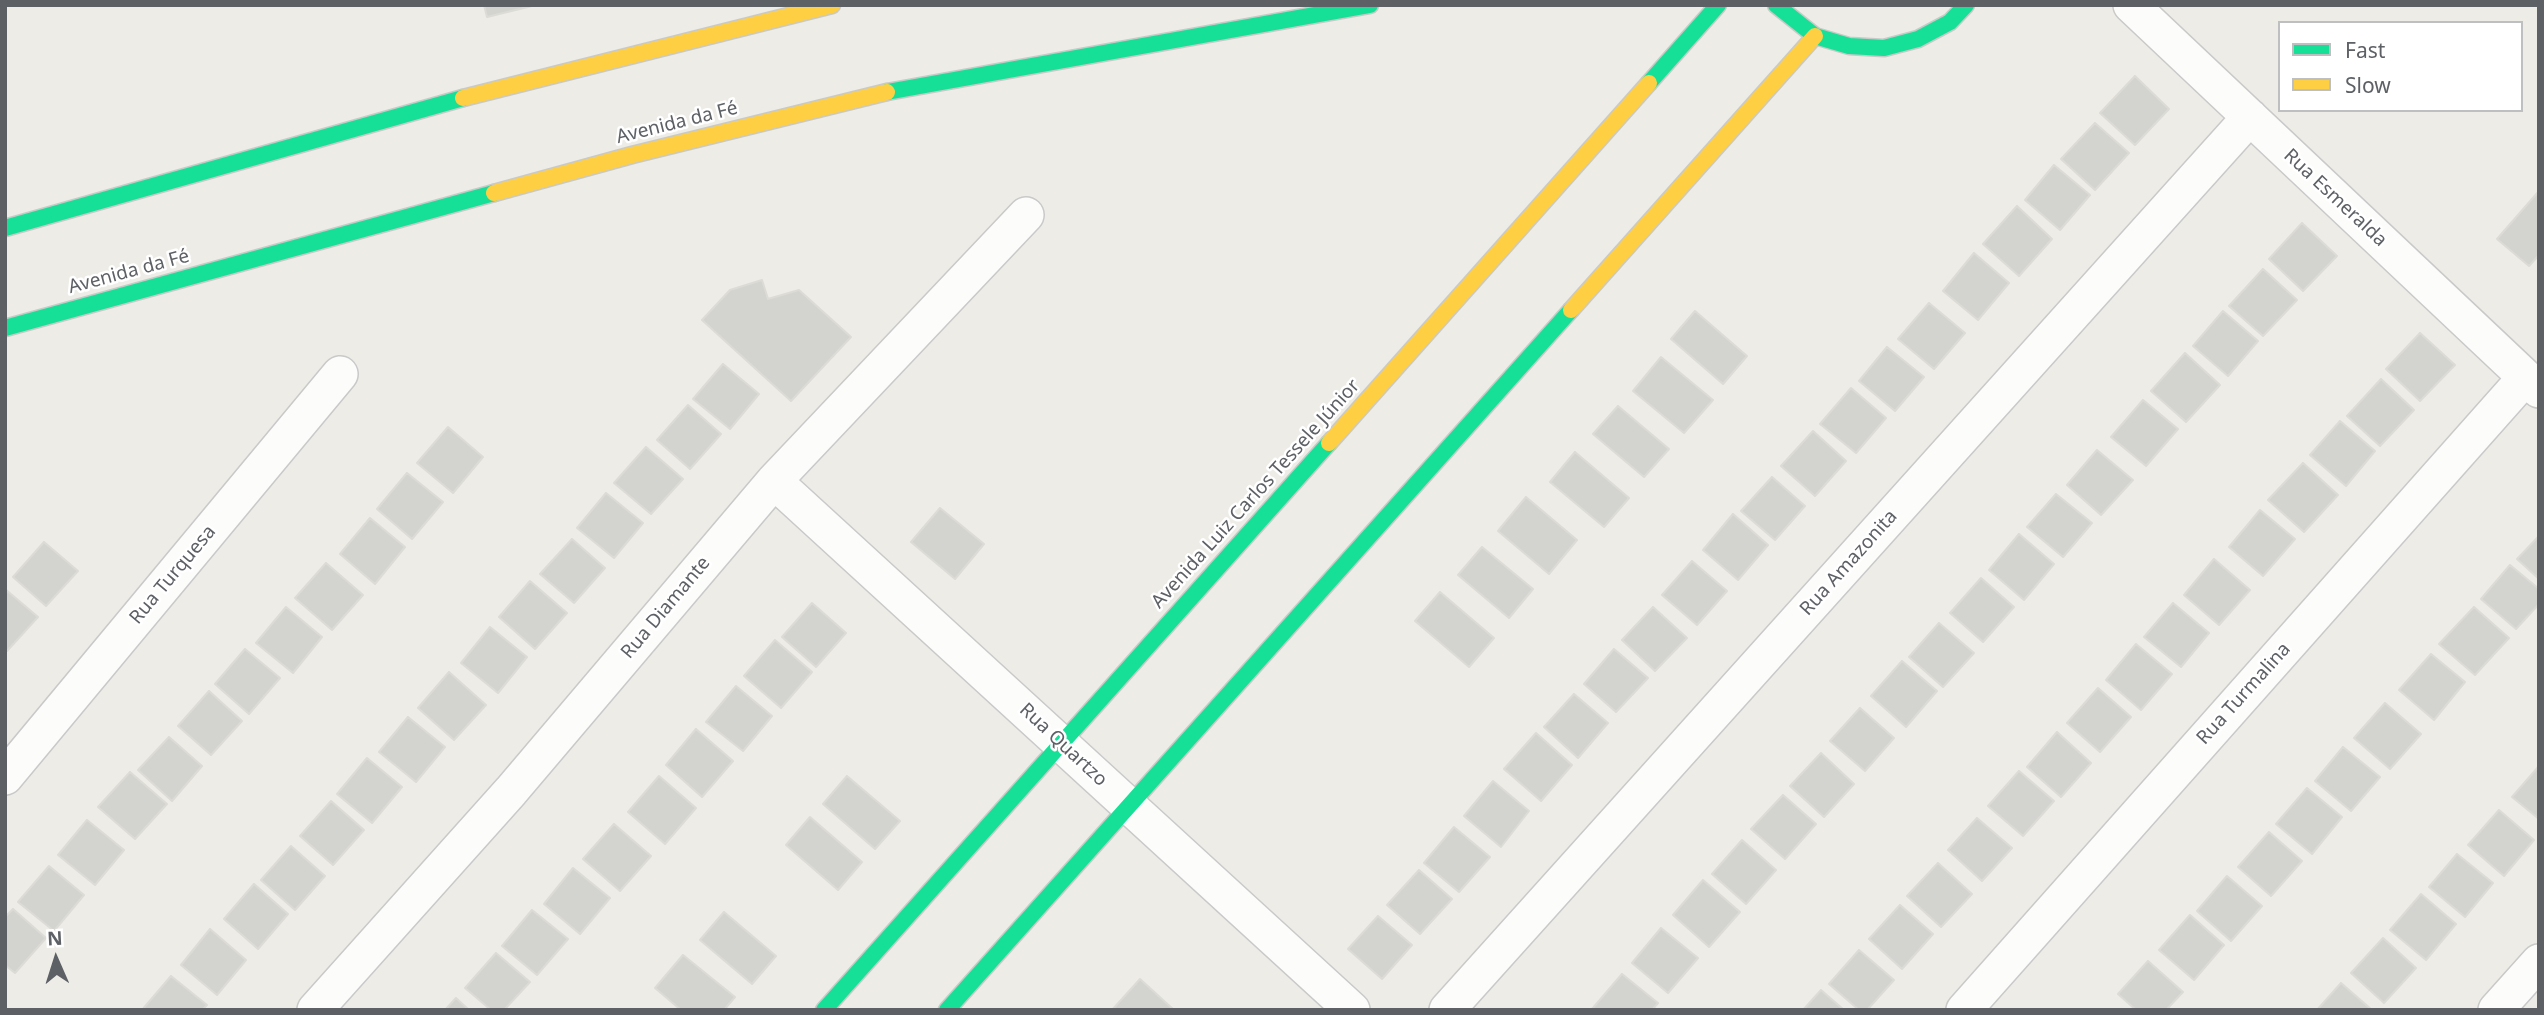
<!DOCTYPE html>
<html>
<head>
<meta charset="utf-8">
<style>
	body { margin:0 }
	#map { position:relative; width:2544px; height:1015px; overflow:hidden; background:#edece7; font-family:"Noto Sans",sans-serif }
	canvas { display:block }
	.frame { position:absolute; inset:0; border:7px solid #5d6065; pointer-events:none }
	.legend { position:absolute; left:2278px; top:21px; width:245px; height:91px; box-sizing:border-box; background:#fff; border:2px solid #bebfc1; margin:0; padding:9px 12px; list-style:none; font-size:21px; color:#5d6065 }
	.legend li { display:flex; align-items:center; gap:14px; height:35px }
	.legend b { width:35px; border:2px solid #bebfc1 }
	.north { position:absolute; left:21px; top:924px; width:70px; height:70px; -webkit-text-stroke:5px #fff; paint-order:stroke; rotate:357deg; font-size:19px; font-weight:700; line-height:28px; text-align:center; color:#5d6065 }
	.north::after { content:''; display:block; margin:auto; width:24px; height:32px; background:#5d6065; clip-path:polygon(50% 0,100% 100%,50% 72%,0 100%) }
</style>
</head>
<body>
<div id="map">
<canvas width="2544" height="1015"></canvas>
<div class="frame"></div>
<ul class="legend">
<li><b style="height:9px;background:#16e098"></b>Fast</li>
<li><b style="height:9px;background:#ffcf43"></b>Slow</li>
</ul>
<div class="north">N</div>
</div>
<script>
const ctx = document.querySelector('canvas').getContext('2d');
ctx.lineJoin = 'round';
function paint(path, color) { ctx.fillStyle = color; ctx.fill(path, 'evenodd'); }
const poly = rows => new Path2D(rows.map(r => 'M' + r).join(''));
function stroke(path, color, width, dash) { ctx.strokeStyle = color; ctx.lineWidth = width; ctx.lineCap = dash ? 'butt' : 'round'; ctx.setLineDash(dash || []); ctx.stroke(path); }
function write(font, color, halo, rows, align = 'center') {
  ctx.font = font + ' "Noto Sans",sans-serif'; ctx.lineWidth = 5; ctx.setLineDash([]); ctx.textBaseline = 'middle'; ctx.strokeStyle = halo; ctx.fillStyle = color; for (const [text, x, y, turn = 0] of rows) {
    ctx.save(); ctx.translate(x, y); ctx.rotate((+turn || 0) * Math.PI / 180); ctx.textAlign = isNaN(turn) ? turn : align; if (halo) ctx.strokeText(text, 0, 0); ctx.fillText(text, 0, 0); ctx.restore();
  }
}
const building = poly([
	[484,5,536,5,487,17,484,5],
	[2135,76,2169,109,2135,145,2100,113,2135,76],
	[2095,123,2129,153,2095,190,2061,159,2095,123],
	[2054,165,2090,195,2060,230,2025,200,2054,165],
	[2539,191,2539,255,2529,266,2497,239,2539,191],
	[2017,206,2052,239,2019,276,1983,244,2017,206],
	[2302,223,2337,256,2303,291,2269,259,2302,223],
	[1974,253,2009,283,1978,320,1943,291,1974,253],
	[2263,269,2297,300,2263,336,2229,306,2263,269],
	[762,280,768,299,799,290,851,337,791,401,702,320,730,290,762,280],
	[1929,303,1965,333,1934,369,1898,339,1929,303],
	[1695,311,1747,356,1723,384,1671,339,1695,311],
	[2223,311,2258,341,2228,376,2193,346,2223,311],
	[2420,333,2455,365,2420,401,2386,369,2420,333],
	[1887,347,1924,377,1895,411,1859,381,1887,347],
	[2185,353,2220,385,2186,422,2151,391,2185,353],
	[1661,357,1713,400,1684,433,1633,391,1661,357],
	[723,364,759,394,730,429,693,399,723,364],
	[2381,379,2414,410,2380,446,2347,416,2381,379],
	[1851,388,1886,418,1856,453,1820,424,1851,388],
	[2143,400,2178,429,2146,466,2111,437,2143,400],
	[688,405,721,434,690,469,657,440,688,405],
	[1618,406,1669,449,1644,477,1593,434,1618,406],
	[2340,421,2375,451,2346,486,2310,455,2340,421],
	[448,427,483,457,453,493,417,463,448,427],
	[1813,431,1846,461,1815,496,1781,466,1813,431],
	[646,447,683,479,651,514,614,483,646,447],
	[2097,450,2133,480,2101,515,2067,485,2097,450],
	[1575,452,1629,498,1604,527,1550,482,1575,452],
	[2303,463,2338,495,2304,532,2268,500,2303,463],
	[407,473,443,502,412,539,377,509,407,473],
	[1772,477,1805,506,1775,540,1741,511,1772,477],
	[606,493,643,523,614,558,577,528,606,493],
	[2056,494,2092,523,2063,557,2027,527,2056,494],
	[1526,497,1577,540,1549,574,1498,531,1526,497],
	[940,508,984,544,955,579,911,542,940,508],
	[2260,510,2295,539,2263,576,2229,547,2260,510],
	[1733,514,1768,545,1738,580,1703,550,1733,514],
	[370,518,405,547,375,584,340,554,370,518],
	[2019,534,2054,564,2024,600,1989,570,2019,534],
	[2539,536,2539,579,2517,559,2539,536],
	[572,539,605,568,574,603,540,574,572,539],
	[44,542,78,571,46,606,13,577,44,542],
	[1482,547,1533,589,1509,618,1458,575,1482,547],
	[2214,559,2250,590,2219,625,2184,595,2214,559],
	[1692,561,1727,591,1697,625,1662,595,1692,561],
	[326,563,363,595,332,630,295,598,326,563],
	[2510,565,2539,589,2539,604,2516,629,2481,599,2510,565],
	[1981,578,2014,607,1983,642,1950,613,1981,578],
	[530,581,567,613,535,649,499,617,530,581],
	[5,589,38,617,7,651,5,649,5,589],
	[1440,592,1494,638,1469,667,1415,621,1440,592],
	[812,603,846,633,816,667,782,637,812,603],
	[2173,603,2209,633,2181,667,2144,637,2173,603],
	[286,607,322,637,293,673,256,643,286,607],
	[1653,607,1687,638,1655,671,1622,640,1653,607],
	[2474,607,2509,638,2475,675,2439,644,2474,607],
	[1939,623,1974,653,1943,687,1909,657,1939,623],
	[490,627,527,657,498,693,461,663,490,627],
	[775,640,812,672,781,708,744,676,775,640],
	[2136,644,2172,674,2141,710,2106,680,2136,644],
	[245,649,280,678,249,714,215,684,245,649],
	[1614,649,1648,678,1616,712,1584,684,1614,649],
	[2431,654,2465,682,2434,720,2399,690,2431,654],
	[1902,661,1937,691,1906,727,1871,696,1902,661],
	[449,672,486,705,454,740,418,708,449,672],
	[736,686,772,716,743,751,706,722,736,686],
	[2098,688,2131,717,2100,752,2067,723,2098,688],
	[209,691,242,721,211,755,178,726,209,691],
	[1574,694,1608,723,1578,758,1544,727,1574,694],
	[2385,703,2421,734,2390,769,2354,738,2385,703],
	[1860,708,1894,738,1865,771,1830,741,1860,708],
	[408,717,445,747,416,782,379,752,408,717],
	[696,729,733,761,702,797,666,765,696,729],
	[2057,732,2091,763,2061,797,2027,767,2057,732],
	[1536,733,1572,765,1541,801,1504,769,1536,733],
	[169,737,202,766,172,801,138,770,169,737],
	[2343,747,2380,777,2351,811,2315,781,2343,747],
	[1821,753,1854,784,1824,817,1790,786,1821,753],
	[367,758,402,787,372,823,337,794,367,758],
	[2539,766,2539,819,2512,797,2539,766],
	[2019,771,2054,801,2023,836,1988,806,2019,771],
	[130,772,167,804,135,839,98,807,130,772],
	[659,776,696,808,665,844,628,812,659,776],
	[847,776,900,821,875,849,823,804,847,776],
	[1493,781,1529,811,1501,847,1464,816,1493,781],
	[2307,788,2342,817,2312,854,2276,824,2307,788],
	[1783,795,1816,824,1785,859,1751,829,1783,795],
	[331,801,364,830,333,865,300,836,331,801],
	[2499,810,2534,840,2504,876,2468,845,2499,810],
	[810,817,862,862,838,890,786,845,810,817],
	[1977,818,2012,848,1982,881,1948,850,1977,818],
	[87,820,124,850,95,885,58,855,87,820],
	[614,824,651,856,620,891,583,859,614,824],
	[1454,827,1490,857,1459,892,1424,863,1454,827],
	[2269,832,2302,861,2271,896,2238,867,2269,832],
	[1742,840,1776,870,1746,904,1712,874,1742,840],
	[291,846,325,876,295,910,261,880,291,846],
	[2457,854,2493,883,2465,917,2429,887,2457,854],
	[1938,863,1972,894,1941,927,1907,896,1938,863],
	[49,866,84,895,54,931,18,902,49,866],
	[573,868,610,898,580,934,544,904,573,868],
	[1419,870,1452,899,1420,934,1387,905,1419,870],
	[2227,876,2262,906,2231,941,2197,911,2227,876],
	[1703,880,1740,912,1709,947,1673,915,1703,880],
	[254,884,288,914,258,949,224,919,254,884],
	[2421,894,2456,924,2426,960,2390,930,2421,894],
	[1900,905,1933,934,1902,969,1869,939,1900,905],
	[13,909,46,938,15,973,5,965,5,917,13,909],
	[532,910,568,939,537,975,502,946,532,910],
	[724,912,776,956,752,984,700,940,724,912],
	[2190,915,2224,945,2194,980,2159,950,2190,915],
	[1378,916,1412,945,1382,979,1348,949,1378,916],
	[1661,928,1698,958,1668,993,1632,963,1661,928],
	[210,929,246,960,217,995,181,965,210,929],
	[2383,938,2416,968,2384,1003,2351,973,2383,938],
	[1859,950,1894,980,1867,1010,1859,1010,1829,984,1859,950],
	[496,953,530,982,504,1010,491,1010,465,988,496,953],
	[683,955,735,997,724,1010,681,1010,655,988,683,955],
	[2148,961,2183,992,2166,1010,2136,1010,2118,994,2148,961],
	[1622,974,1658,1003,1652,1010,1592,1009,1622,974],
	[171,976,207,1005,202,1010,142,1010,171,976],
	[1140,979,1174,1010,1112,1010,1140,979],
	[2341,983,2372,1010,2317,1010,2341,983],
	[1821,990,1844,1010,1803,1010,1821,990],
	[456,998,469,1010,445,1010,456,998]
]);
const street = poly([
	[2131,5,2539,390],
	[774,481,1352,1010],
	[5,777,340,374],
	[315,1010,511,791,774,481,1026,215],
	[1447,1010,2250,117],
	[1964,1010,2525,378],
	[2496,1010,2539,962]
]);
const fast = poly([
	[1776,5,1815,36,1849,46,1884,48,1918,39,1950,22,1966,5],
	[1649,83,1718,5],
	[887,92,1370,5],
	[5,228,463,98],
	[5,328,494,193],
	[824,1010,1329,443],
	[947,1010,1571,310]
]);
const slow = poly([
	[463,98,832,5],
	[494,193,632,155,887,92],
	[1571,310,1815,36],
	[1329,443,1649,83]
]);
const streetNames = [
	["Avenida da Fé",677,123,-14],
	["Rua Esmeralda",2335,198,43],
	["Avenida da Fé",129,272,-15],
	["Avenida Luiz Carlos Tessele Júnior",1256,494,-48],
	["Rua Amazonita",1849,563,-48],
	["Rua Turquesa",173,575,-50],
	["Rua Diamante",666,608,-50],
	["Rua Turmalina",2244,694,-48],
	["Rua Quartzo",1063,745,43]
];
paint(building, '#d3d3d0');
stroke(building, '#dcdbd6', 2);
stroke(street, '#c9c9c9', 38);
stroke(fast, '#c9c9c7', 19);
stroke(slow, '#c9c9c7', 19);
stroke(street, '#fcfcfb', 35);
stroke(fast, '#16e098', 16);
stroke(slow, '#ffcf43', 16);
write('19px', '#5d6065', '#fff', streetNames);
</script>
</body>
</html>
